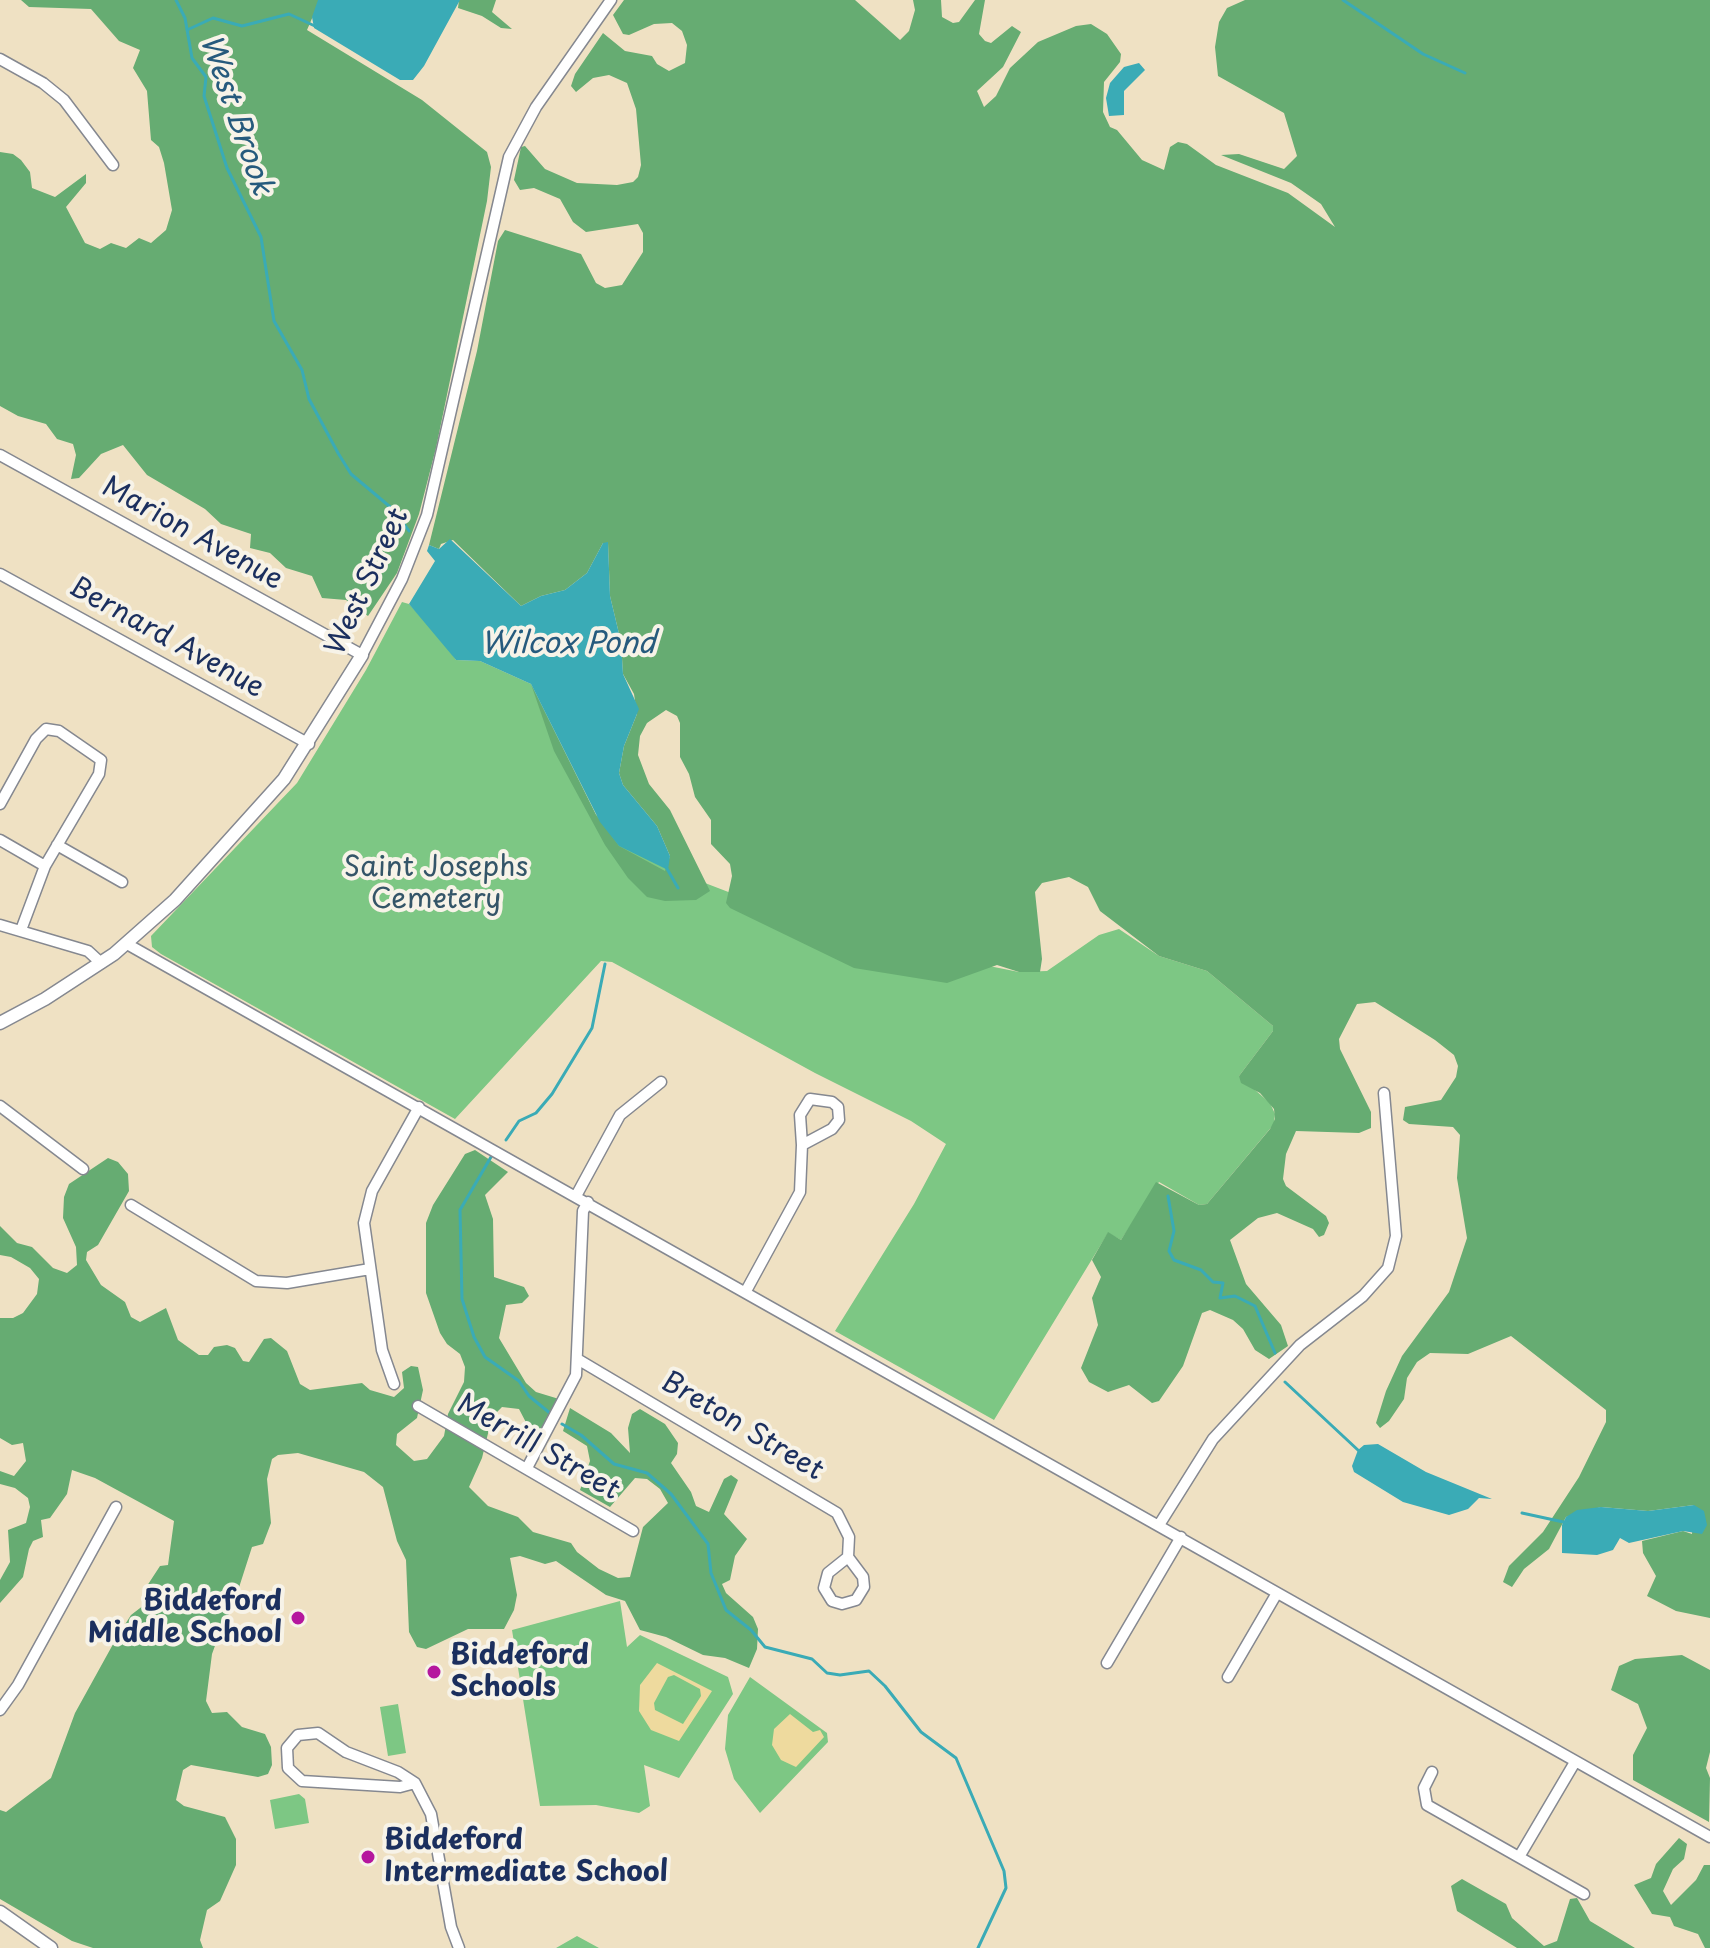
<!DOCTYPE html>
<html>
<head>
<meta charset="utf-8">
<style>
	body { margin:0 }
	canvas { display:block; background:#efe1c3 }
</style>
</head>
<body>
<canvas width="1710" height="1948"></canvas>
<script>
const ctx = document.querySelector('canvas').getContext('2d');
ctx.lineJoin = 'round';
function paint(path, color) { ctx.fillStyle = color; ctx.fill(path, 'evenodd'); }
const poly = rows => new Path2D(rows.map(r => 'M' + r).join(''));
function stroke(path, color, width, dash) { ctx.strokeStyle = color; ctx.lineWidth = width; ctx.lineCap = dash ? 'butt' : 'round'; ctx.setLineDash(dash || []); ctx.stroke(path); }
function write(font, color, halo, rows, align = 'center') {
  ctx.font = font + ' "Playpen Sans",sans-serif'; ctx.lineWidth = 8; ctx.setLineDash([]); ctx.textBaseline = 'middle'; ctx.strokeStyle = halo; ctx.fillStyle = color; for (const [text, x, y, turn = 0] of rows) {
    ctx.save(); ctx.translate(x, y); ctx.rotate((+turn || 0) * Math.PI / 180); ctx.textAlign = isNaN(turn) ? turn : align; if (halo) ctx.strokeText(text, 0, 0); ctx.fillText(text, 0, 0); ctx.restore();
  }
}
const green = poly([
	[402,602,409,604,441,638,456,660,480,661,531,684,596,815,692,878,757,903,989,966,1019,972,1047,971,1099,935,1119,929,1159,956,1207,971,1273,1026,1273,1031,1239,1076,1270,1103,1275,1114,1274,1124,1207,1204,1199,1205,1159,1182,1121,1240,1108,1233,994,1420,835,1331,914,1204,946,1144,911,1121,815,1073,612,962,601,961,455,1119,161,954,152,947,151,936,297,783,366,670],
	[620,1601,627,1647,640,1635,728,1677,733,1694,679,1778,644,1765,650,1806,639,1813,596,1805,540,1806,512,1630],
	[750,1677,827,1733,828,1742,760,1813,734,1779,725,1749,728,1715],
	[398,1704,406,1753,388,1756,380,1707],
	[299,1794,305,1799,309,1823,275,1829,270,1800],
	[577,1936,599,1948,554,1948,556,1948]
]);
const forest = poly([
	[21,0,320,0,307,30,422,100,487,152,491,167,487,201,436,448,419,514,397,573,368,616,346,600,322,598,312,576,286,568,270,553,250,548,251,534,221,524,205,509,147,475,123,445,101,454,79,478,71,479,76,455,73,444,57,439,46,424,18,416,0,406,0,152,13,154,21,160,30,172,32,188,55,197,86,174,86,183,66,207,85,243,100,249,111,243,126,248,139,238,151,243,166,230,172,210,164,163,159,147,151,140,147,91,133,68,140,50,119,41,91,9,29,7],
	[459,0,496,0,492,12,512,29,501,28,482,16,458,8],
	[624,0,855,0,900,40,909,31,915,10,913,0,941,0,942,17,953,23,959,22,975,0,985,0,979,34,985,41,991,43,1012,26,1021,32,1003,67,977,91,984,107,996,96,1010,68,1038,42,1076,26,1091,24,1107,34,1121,54,1120,62,1104,82,1103,112,1110,127,1117,130,1142,160,1164,170,1170,147,1178,142,1187,144,1216,165,1288,193,1335,227,1321,204,1291,183,1221,155,1239,154,1284,169,1297,156,1284,113,1218,76,1215,47,1219,22,1227,8,1245,0,1710,0,1710,1618,1676,1611,1647,1596,1656,1576,1643,1553,1642,1541,1683,1531,1692,1534,1694,1505,1648,1511,1601,1507,1566,1517,1549,1549,1524,1569,1512,1587,1503,1582,1509,1566,1543,1532,1579,1477,1606,1422,1606,1410,1511,1336,1468,1354,1430,1353,1417,1362,1407,1378,1404,1399,1389,1421,1380,1428,1376,1423,1386,1391,1402,1356,1449,1292,1467,1238,1457,1178,1460,1135,1453,1127,1409,1124,1403,1120,1405,1107,1441,1100,1456,1077,1458,1066,1454,1055,1435,1040,1375,1002,1357,1004,1339,1039,1340,1049,1371,1112,1371,1128,1359,1133,1296,1131,1286,1154,1283,1179,1286,1186,1326,1216,1329,1223,1324,1235,1319,1237,1313,1229,1277,1213,1258,1218,1230,1240,1246,1284,1281,1325,1288,1346,1269,1359,1255,1350,1243,1329,1233,1320,1210,1310,1202,1313,1183,1366,1159,1401,1152,1403,1129,1385,1108,1392,1089,1382,1081,1368,1098,1325,1092,1298,1101,1277,1092,1260,1108,1232,1121,1240,1156,1182,1199,1205,1207,1204,1270,1129,1275,1119,1274,1109,1260,1093,1241,1083,1239,1076,1273,1031,1273,1026,1207,971,1159,956,1100,911,1088,887,1069,877,1042,883,1035,892,1042,959,1040,972,1019,972,997,965,947,983,854,968,730,908,726,903,732,876,730,864,711,844,711,820,695,797,689,774,680,757,680,723,677,716,666,710,647,723,640,736,638,755,649,784,670,810,710,891,696,900,665,901,647,897,628,878,605,845,554,751,531,684,596,815,619,846,665,871,670,856,657,826,623,785,619,773,624,746,637,714,634,694,623,674,621,642,610,596,608,543,603,543,587,573,565,590,541,596,521,606,453,540,441,544,439,549,429,545,477,351,498,241,505,230,581,254,596,283,605,288,622,285,643,252,643,233,638,224,586,232,573,222,560,199,534,188,520,190,514,180,521,147,525,146,545,169,577,183,617,185,633,182,638,177,641,165,636,109,627,83,609,75,593,78,576,92,571,86,575,74,603,33,625,51,652,56,657,64,669,71,685,63,687,45,682,31,672,23,654,24,629,35,623,34,613,15],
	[475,1150,508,1172,485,1195,493,1219,494,1277,524,1287,529,1296,522,1303,506,1305,499,1338,526,1383,536,1392,559,1399,544,1429,531,1432,519,1409,502,1407,492,1417,482,1458,469,1487,488,1506,518,1517,533,1532,571,1543,577,1552,599,1569,618,1578,630,1577,643,1527,668,1503,660,1489,647,1479,635,1478,610,1507,580,1490,590,1461,587,1446,563,1431,570,1408,611,1433,630,1453,628,1428,632,1414,640,1409,665,1424,678,1443,677,1454,671,1463,691,1492,696,1506,709,1512,724,1479,731,1475,738,1480,724,1514,747,1539,735,1556,730,1580,722,1584,726,1593,753,1617,758,1629,757,1649,749,1668,725,1658,703,1655,666,1637,640,1630,625,1601,606,1595,556,1561,545,1564,520,1556,510,1558,517,1595,514,1610,504,1629,468,1629,426,1649,417,1647,409,1632,406,1560,397,1541,383,1487,364,1472,298,1453,278,1455,272,1459,267,1479,271,1523,263,1544,252,1547,234,1603,220,1632,212,1654,206,1701,212,1713,227,1712,242,1727,265,1734,271,1747,272,1765,268,1774,258,1777,191,1765,183,1770,176,1800,184,1806,225,1817,236,1839,236,1865,220,1901,207,1910,200,1940,203,1948,93,1948,72,1941,0,1899,0,1810,6,1812,51,1778,75,1713,117,1637,131,1615,144,1605,143,1592,160,1566,168,1565,174,1521,95,1478,72,1470,67,1494,50,1518,41,1520,43,1537,33,1541,29,1549,23,1577,0,1603,0,1580,10,1562,8,1530,26,1523,30,1507,28,1498,15,1488,0,1484,0,1471,14,1476,26,1461,23,1443,12,1445,0,1438,0,1318,13,1318,23,1313,37,1294,39,1279,30,1268,11,1257,0,1255,0,1226,17,1243,32,1247,53,1268,67,1273,77,1265,76,1247,63,1218,64,1197,69,1184,108,1158,118,1162,128,1174,129,1191,98,1245,87,1252,86,1260,101,1285,125,1302,131,1317,140,1322,166,1308,178,1340,199,1355,208,1355,214,1347,227,1345,235,1348,243,1361,249,1362,264,1339,271,1338,287,1351,300,1384,310,1390,362,1383,370,1390,394,1397,404,1388,402,1372,411,1366,418,1367,423,1390,417,1418,397,1434,396,1445,414,1461,427,1459,444,1436,448,1414,464,1382,465,1367,460,1354,447,1344,440,1333,426,1293,426,1223,433,1205,465,1154],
	[1682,1655,1710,1670,1710,1752,1706,1768,1710,1778,1709,1822,1633,1780,1633,1755,1647,1728,1638,1704,1611,1690,1619,1666,1635,1659],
	[1679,1838,1687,1844,1684,1859,1673,1869,1663,1891,1671,1905,1696,1880,1704,1865,1710,1865,1710,1948,1705,1948,1698,1934,1674,1926,1670,1917,1652,1914,1634,1885,1651,1878,1656,1864],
	[1462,1879,1506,1904,1512,1918,1544,1946,1557,1941,1570,1899,1577,1898,1590,1921,1635,1948,1517,1948,1457,1911,1451,1886]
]);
const sand = poly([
	[657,1663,712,1691,679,1741,651,1730,639,1711,640,1685],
	[674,1675,700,1689,701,1696,683,1724,655,1710,654,1703,668,1677],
	[790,1714,813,1732,820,1730,824,1737,796,1767,781,1760,772,1745,774,1729]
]);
const water = poly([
	[318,0,460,0,424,66,413,80,400,80,314,28,312,17],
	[1139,63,1145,70,1124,91,1124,115,1109,116,1106,98,1110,83,1124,67],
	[450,539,521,606,541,596,565,590,587,573,603,543,608,542,610,596,621,642,623,674,639,709,624,746,619,773,623,785,657,826,670,856,668,870,619,846,600,822,531,684,480,661,456,660,409,604,435,561,427,551,429,545,439,549],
	[1378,1444,1426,1472,1492,1499,1479,1498,1468,1509,1449,1515,1403,1502,1354,1472,1352,1466,1358,1450,1364,1445],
	[1694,1505,1704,1511,1707,1525,1702,1534,1683,1531,1629,1543,1620,1538,1613,1550,1597,1555,1562,1553,1562,1525,1566,1517,1577,1510,1601,1507,1648,1511]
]);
const stream = poly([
	[176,0,185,18,192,58,206,77,204,96,227,168,261,237,274,321,302,370,309,399,338,453,351,474,395,511,409,531],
	[1343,0,1423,54,1465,73],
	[187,30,213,18,242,26,289,14,317,27],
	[666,867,678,888],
	[506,1140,519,1121,536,1113,552,1094,592,1028,605,964],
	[491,1157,460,1210,462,1299,474,1337,485,1357,519,1381,529,1396,551,1414],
	[1168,1196,1174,1231,1169,1251,1174,1260,1201,1270,1213,1282,1223,1283,1220,1298,1235,1296,1255,1306,1275,1353],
	[1285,1382,1359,1451],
	[562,1424,581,1435,614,1464,647,1473,671,1494,708,1544,711,1573,726,1610,751,1630,765,1647,812,1659,827,1673,840,1675,869,1671,885,1686,921,1732,956,1758,1004,1871,1006,1888,978,1948],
	[1522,1513,1568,1523]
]);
const minor = poly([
	[0,59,43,83,64,100,113,165],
	[0,455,362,655,402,579,427,515,509,157,536,107,611,0],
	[0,574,309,744],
	[0,804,36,739,46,729,59,731,101,760,99,774,45,866,21,930],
	[0,840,45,866],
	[57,845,122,882],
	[0,925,88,951,101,963],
	[127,944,1710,1837],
	[810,1099,832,1102,838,1107,839,1120,832,1129,802,1145,800,1115,810,1099],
	[0,1106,83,1169],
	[576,1196,620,1115,661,1082],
	[131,1205,256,1281,287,1283,370,1269],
	[746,1291,800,1192,802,1145],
	[579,1360,837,1513,849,1537,848,1557,828,1573,824,1588,832,1601,842,1604,856,1600,864,1587,863,1577,848,1557],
	[394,1384,382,1350,364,1223,372,1191,419,1107],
	[418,1406,633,1531],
	[527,1468,576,1375,583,1211,588,1202],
	[1159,1525,1213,1439,1300,1345,1363,1296,1388,1268,1396,1236,1384,1093],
	[1107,1663,1181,1537],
	[1228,1677,1277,1593],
	[0,1710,18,1685,116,1507],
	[1432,1772,1424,1788,1427,1805,1584,1894],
	[415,1783,400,1787,302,1781,288,1768,287,1748,298,1735,318,1733,346,1752,398,1772,415,1783,431,1814,451,1927,459,1948],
	[1519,1857,1575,1762]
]);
const tertiary = poly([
	[0,1023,45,999,114,954,175,900,284,779,362,655],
	[0,1912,51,1948]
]);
const markers = [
	[298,1618,8,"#b5179e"],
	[434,1672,8,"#b5179e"],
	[368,1857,8,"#b5179e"]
];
const streetNames = [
	["Marion Avenue",192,534,29],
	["West Street",368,582,-65],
	["Bernard Avenue",166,638,29],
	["Breton Street",742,1427,31],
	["Merrill Street",538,1448,30]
];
const parkNames = [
	["Saint Josephs",436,868],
	["Cemetery",436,900]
];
const poiNames = [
	["Biddeford",282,1602,"right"],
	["Middle School",282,1634,"right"],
	["Biddeford",450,1656],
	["Schools",450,1688],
	["Biddeford",384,1841],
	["Intermediate School",384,1873]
];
const waterNames = [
	["West Brook",235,115,71],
	["Wilcox Pond",568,645]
];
paint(green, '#7dc784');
paint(forest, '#66ac72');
paint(sand, '#eeda9e');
paint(water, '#3aabb6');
stroke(stream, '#3aabb6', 3);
stroke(minor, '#858890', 13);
stroke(tertiary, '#858890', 15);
stroke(minor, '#fff', 10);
stroke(tertiary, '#fff', 12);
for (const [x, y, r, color] of markers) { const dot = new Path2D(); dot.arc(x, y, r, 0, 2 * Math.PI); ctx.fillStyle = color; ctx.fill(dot); stroke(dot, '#f7f3e8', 3); }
write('28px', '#1b2f5e', '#f7f3e8', streetNames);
write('28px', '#345568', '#f7f3e8', parkNames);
write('bold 28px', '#1b2f5e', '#f7f3e8', poiNames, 'left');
write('italic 30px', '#265a7d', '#f7f3e8', waterNames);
</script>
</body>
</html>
